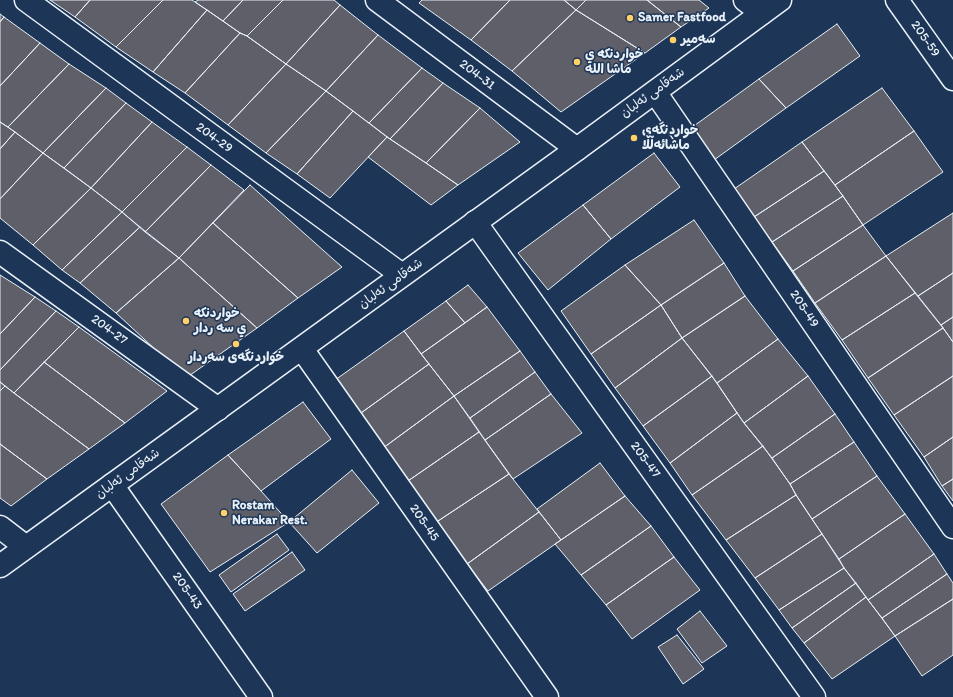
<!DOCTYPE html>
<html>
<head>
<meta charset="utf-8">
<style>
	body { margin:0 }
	canvas { display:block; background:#1d3557 }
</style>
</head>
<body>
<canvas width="953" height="697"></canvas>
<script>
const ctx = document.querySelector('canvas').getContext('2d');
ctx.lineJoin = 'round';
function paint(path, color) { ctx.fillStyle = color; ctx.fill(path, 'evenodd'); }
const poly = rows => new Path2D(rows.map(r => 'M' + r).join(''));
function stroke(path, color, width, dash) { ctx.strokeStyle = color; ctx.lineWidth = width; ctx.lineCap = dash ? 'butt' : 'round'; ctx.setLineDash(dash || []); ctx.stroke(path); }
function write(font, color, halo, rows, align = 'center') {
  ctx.font = font + ' Itim,"Playpen Sans Arabic",sans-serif'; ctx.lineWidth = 3; ctx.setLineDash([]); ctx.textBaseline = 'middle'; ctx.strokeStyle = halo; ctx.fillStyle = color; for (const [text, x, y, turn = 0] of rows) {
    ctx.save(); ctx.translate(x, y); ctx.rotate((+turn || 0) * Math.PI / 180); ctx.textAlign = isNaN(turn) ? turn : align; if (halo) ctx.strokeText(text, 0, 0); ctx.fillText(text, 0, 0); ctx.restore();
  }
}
const building = poly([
	[50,0,90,0,75,17,50,0],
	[90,0,163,0,116,47,75,17,90,0],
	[163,0,192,0,207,10,153,72,116,47,163,0],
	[198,0,243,0,223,21,195,2,198,0],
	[243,0,283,0,247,36,240,33,223,21,243,0],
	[283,0,334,0,340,5,286,64,247,36,283,0],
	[422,0,510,0,471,40,419,3,422,0],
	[510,0,564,0,576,10,512,71,471,40,510,0],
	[564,0,586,0,576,10,564,0],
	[586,0,647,0,681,27,645,53,576,10,586,0],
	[647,0,699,0,709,8,681,27,647,0],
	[340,5,378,35,326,91,286,64,340,5],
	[207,10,240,33,185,93,153,72,207,10],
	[576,10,645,53,561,112,512,71,576,10],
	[0,14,4,17,0,22,0,14],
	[4,17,40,43,0,86,0,22,4,17],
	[837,24,860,56,786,108,759,79,837,24],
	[240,33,247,36,286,64,228,125,185,93,240,33],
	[378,35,422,68,369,123,326,91,378,35],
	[40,43,69,64,8,127,0,122,0,86,40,43],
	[69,64,106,88,43,153,8,127,69,64],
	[286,64,326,91,266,153,228,125,286,64],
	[422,68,443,83,390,139,369,123,422,68],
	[759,79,786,108,714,160,691,128,759,79],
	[443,83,480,108,426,163,390,139,443,83],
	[106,88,126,103,64,168,43,153,106,88],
	[882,88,914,131,835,185,802,142,882,88],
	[326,91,353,111,297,174,266,153,326,91],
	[126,103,152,122,91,188,64,168,126,103],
	[480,108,520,142,458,185,426,163,480,108],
	[353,111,387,137,330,198,297,174,353,111],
	[0,122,15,132,0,149,0,122],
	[152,122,187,147,122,212,91,188,152,122],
	[914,131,943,172,863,225,835,185,914,131],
	[15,132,43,153,0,199,0,149,15,132],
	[387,137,426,163,458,185,431,205,368,157,387,137],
	[802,142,824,171,754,217,734,189,802,142],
	[187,147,211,165,145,232,122,212,187,147],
	[43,153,91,188,33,245,0,218,0,199,43,153],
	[654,153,680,187,611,239,583,205,654,153],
	[211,165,244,190,179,258,145,232,211,165],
	[824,171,843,196,772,242,754,217,824,171],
	[250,185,342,267,298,298,213,223,250,185],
	[91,188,122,212,62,270,33,245,91,188],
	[843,196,863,225,793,271,772,242,843,196],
	[583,205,611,239,548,290,518,253,583,205],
	[122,212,140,227,80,283,62,270,122,212],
	[953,213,953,273,918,296,886,256,953,213],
	[694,220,724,263,661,305,625,265,694,220],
	[213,223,298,298,257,328,179,258,213,223],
	[863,225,886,256,815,303,793,271,863,225],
	[140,227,179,258,116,313,80,283,140,227],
	[886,256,915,293,842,340,815,303,886,256],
	[179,258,257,328,186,378,116,313,179,258],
	[724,263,745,296,682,338,661,305,724,263],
	[625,265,661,305,591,354,561,311,625,265],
	[953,273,953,317,941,325,918,296,953,273],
	[0,275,35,297,0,334,0,275],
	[468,285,487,307,465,323,446,301,468,285],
	[915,293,943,328,868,378,842,340,915,293],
	[745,296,778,339,717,383,682,338,745,296],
	[35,297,56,311,0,370,0,334,35,297],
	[446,301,465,323,421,354,404,331,446,301],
	[661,305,682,338,615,388,591,354,661,305],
	[487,307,520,351,454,396,421,354,487,307],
	[56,311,79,327,14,393,0,382,0,370,56,311],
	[953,317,953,342,941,325,953,317],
	[79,327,167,391,125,423,44,362,79,327],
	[943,328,953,342,953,376,894,415,868,378,943,328],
	[404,331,429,364,354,418,328,385,404,331],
	[682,338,712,376,643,426,615,388,682,338],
	[778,339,808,376,744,423,717,383,778,339],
	[520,351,535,372,470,418,454,396,520,351],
	[44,362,125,423,89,449,14,393,44,362],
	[429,364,454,396,379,451,354,418,429,364],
	[535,372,551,394,485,440,470,418,535,372],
	[712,376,737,413,670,463,643,426,712,376],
	[808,376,835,414,772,458,744,423,808,376],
	[953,376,953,437,924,457,894,415,953,376],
	[0,382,5,386,0,391,0,382],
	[5,386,14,393,89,449,47,479,0,444,0,391,5,386],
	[551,394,582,433,513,479,485,440,551,394],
	[454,396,479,432,405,483,379,451,454,396],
	[303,402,331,439,261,491,228,455,303,402],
	[737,413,744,423,763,446,692,495,670,463,737,413],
	[835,414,854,442,790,484,772,458,835,414],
	[479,432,509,474,435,523,405,483,479,432],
	[953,437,953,479,942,486,924,457,953,437],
	[854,442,877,476,812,519,796,495,790,484,854,442],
	[0,444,47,479,11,506,0,498,0,444],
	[763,446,790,484,796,495,726,540,692,495,763,446],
	[228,455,261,491,289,522,210,572,161,504,228,455],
	[600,463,625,496,561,540,537,509,600,463],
	[352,470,379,503,317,553,289,522,352,470],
	[509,474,539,512,467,564,435,523,509,474],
	[877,476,905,514,839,559,812,519,877,476],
	[953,479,953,501,942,486,953,479],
	[796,495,822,534,755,578,726,540,796,495],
	[625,496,651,526,581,575,555,544,625,496],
	[539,512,561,540,488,591,467,564,539,512],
	[905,514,934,554,868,600,844,568,839,559,905,514],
	[651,526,674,557,606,605,581,575,651,526],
	[277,534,289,550,231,592,219,575,277,534],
	[822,534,844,568,779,610,755,578,822,534],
	[292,552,305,570,245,611,233,594,292,552],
	[934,554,947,574,882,618,868,600,934,554],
	[674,557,700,590,632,639,606,605,674,557],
	[844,568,856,583,792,628,779,610,844,568],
	[947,574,953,583,953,599,895,636,882,618,947,574],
	[856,583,866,597,804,643,792,628,856,583],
	[866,597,895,636,832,679,804,643,866,597],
	[953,599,953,655,922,676,895,636,953,599],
	[700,611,727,646,702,663,677,629,700,611],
	[677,635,704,669,683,684,658,647,677,635]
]);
const street = poly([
	[26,0,402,275],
	[377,0,577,149],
	[745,0,762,13],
	[897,0,953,79],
	[655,92,953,527],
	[475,222,814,697],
	[0,252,218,409],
	[302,349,547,697],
	[112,485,261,697],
	[0,527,26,547]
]);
const secondary = poly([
	[0,566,577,149,780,0]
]);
const markers = [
	[630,18,4,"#ffd166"],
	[673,40,4,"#ffd166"],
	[577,62,4,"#ffd166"],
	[634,138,4,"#ffd166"],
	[186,321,4,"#ffd166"],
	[236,344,4,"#ffd166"],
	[224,513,4,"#ffd166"]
];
const poiNames = [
	["Samer Fastfood",638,18],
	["سەمیر",681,40],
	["خواردنكه ي",585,55],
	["ماشا الله",585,70],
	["خواردنگەی",642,131],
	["ماشائەڵڵا",642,146],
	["خواردنكه",194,314],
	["ي سه ردار",194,329],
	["خواردنگەی سەردار",236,358,"center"],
	["Rostam",232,506],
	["Nerakar Rest.",232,521]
];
const streetNames = [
	["205-59",925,39,55],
	["204-31",477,75,37],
	["شەقامی ئەلبان",653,93,-36],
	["204-29",214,138,36],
	["شەقامی ئەلبان",391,284,-36],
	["205-49",804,309,56],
	["204-27",109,330,36],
	["205-47",645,460,54],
	["شەقامی ئەلبان",128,474,-36],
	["205-45",424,523,55],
	["205-43",187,591,55]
];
paint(building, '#5e5f68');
stroke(building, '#e8f1f8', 1);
stroke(street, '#e8f1f8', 25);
stroke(secondary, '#e8f1f8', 25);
stroke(street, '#1d3557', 22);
stroke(secondary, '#1d3557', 22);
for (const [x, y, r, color] of markers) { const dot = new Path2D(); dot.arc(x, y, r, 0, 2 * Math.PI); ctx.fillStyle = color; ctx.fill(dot); stroke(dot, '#1d3557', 1.5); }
write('bold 13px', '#e8f1f8', '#1d3557', poiNames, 'left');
write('13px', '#e8f1f8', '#1d3557', streetNames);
</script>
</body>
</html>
